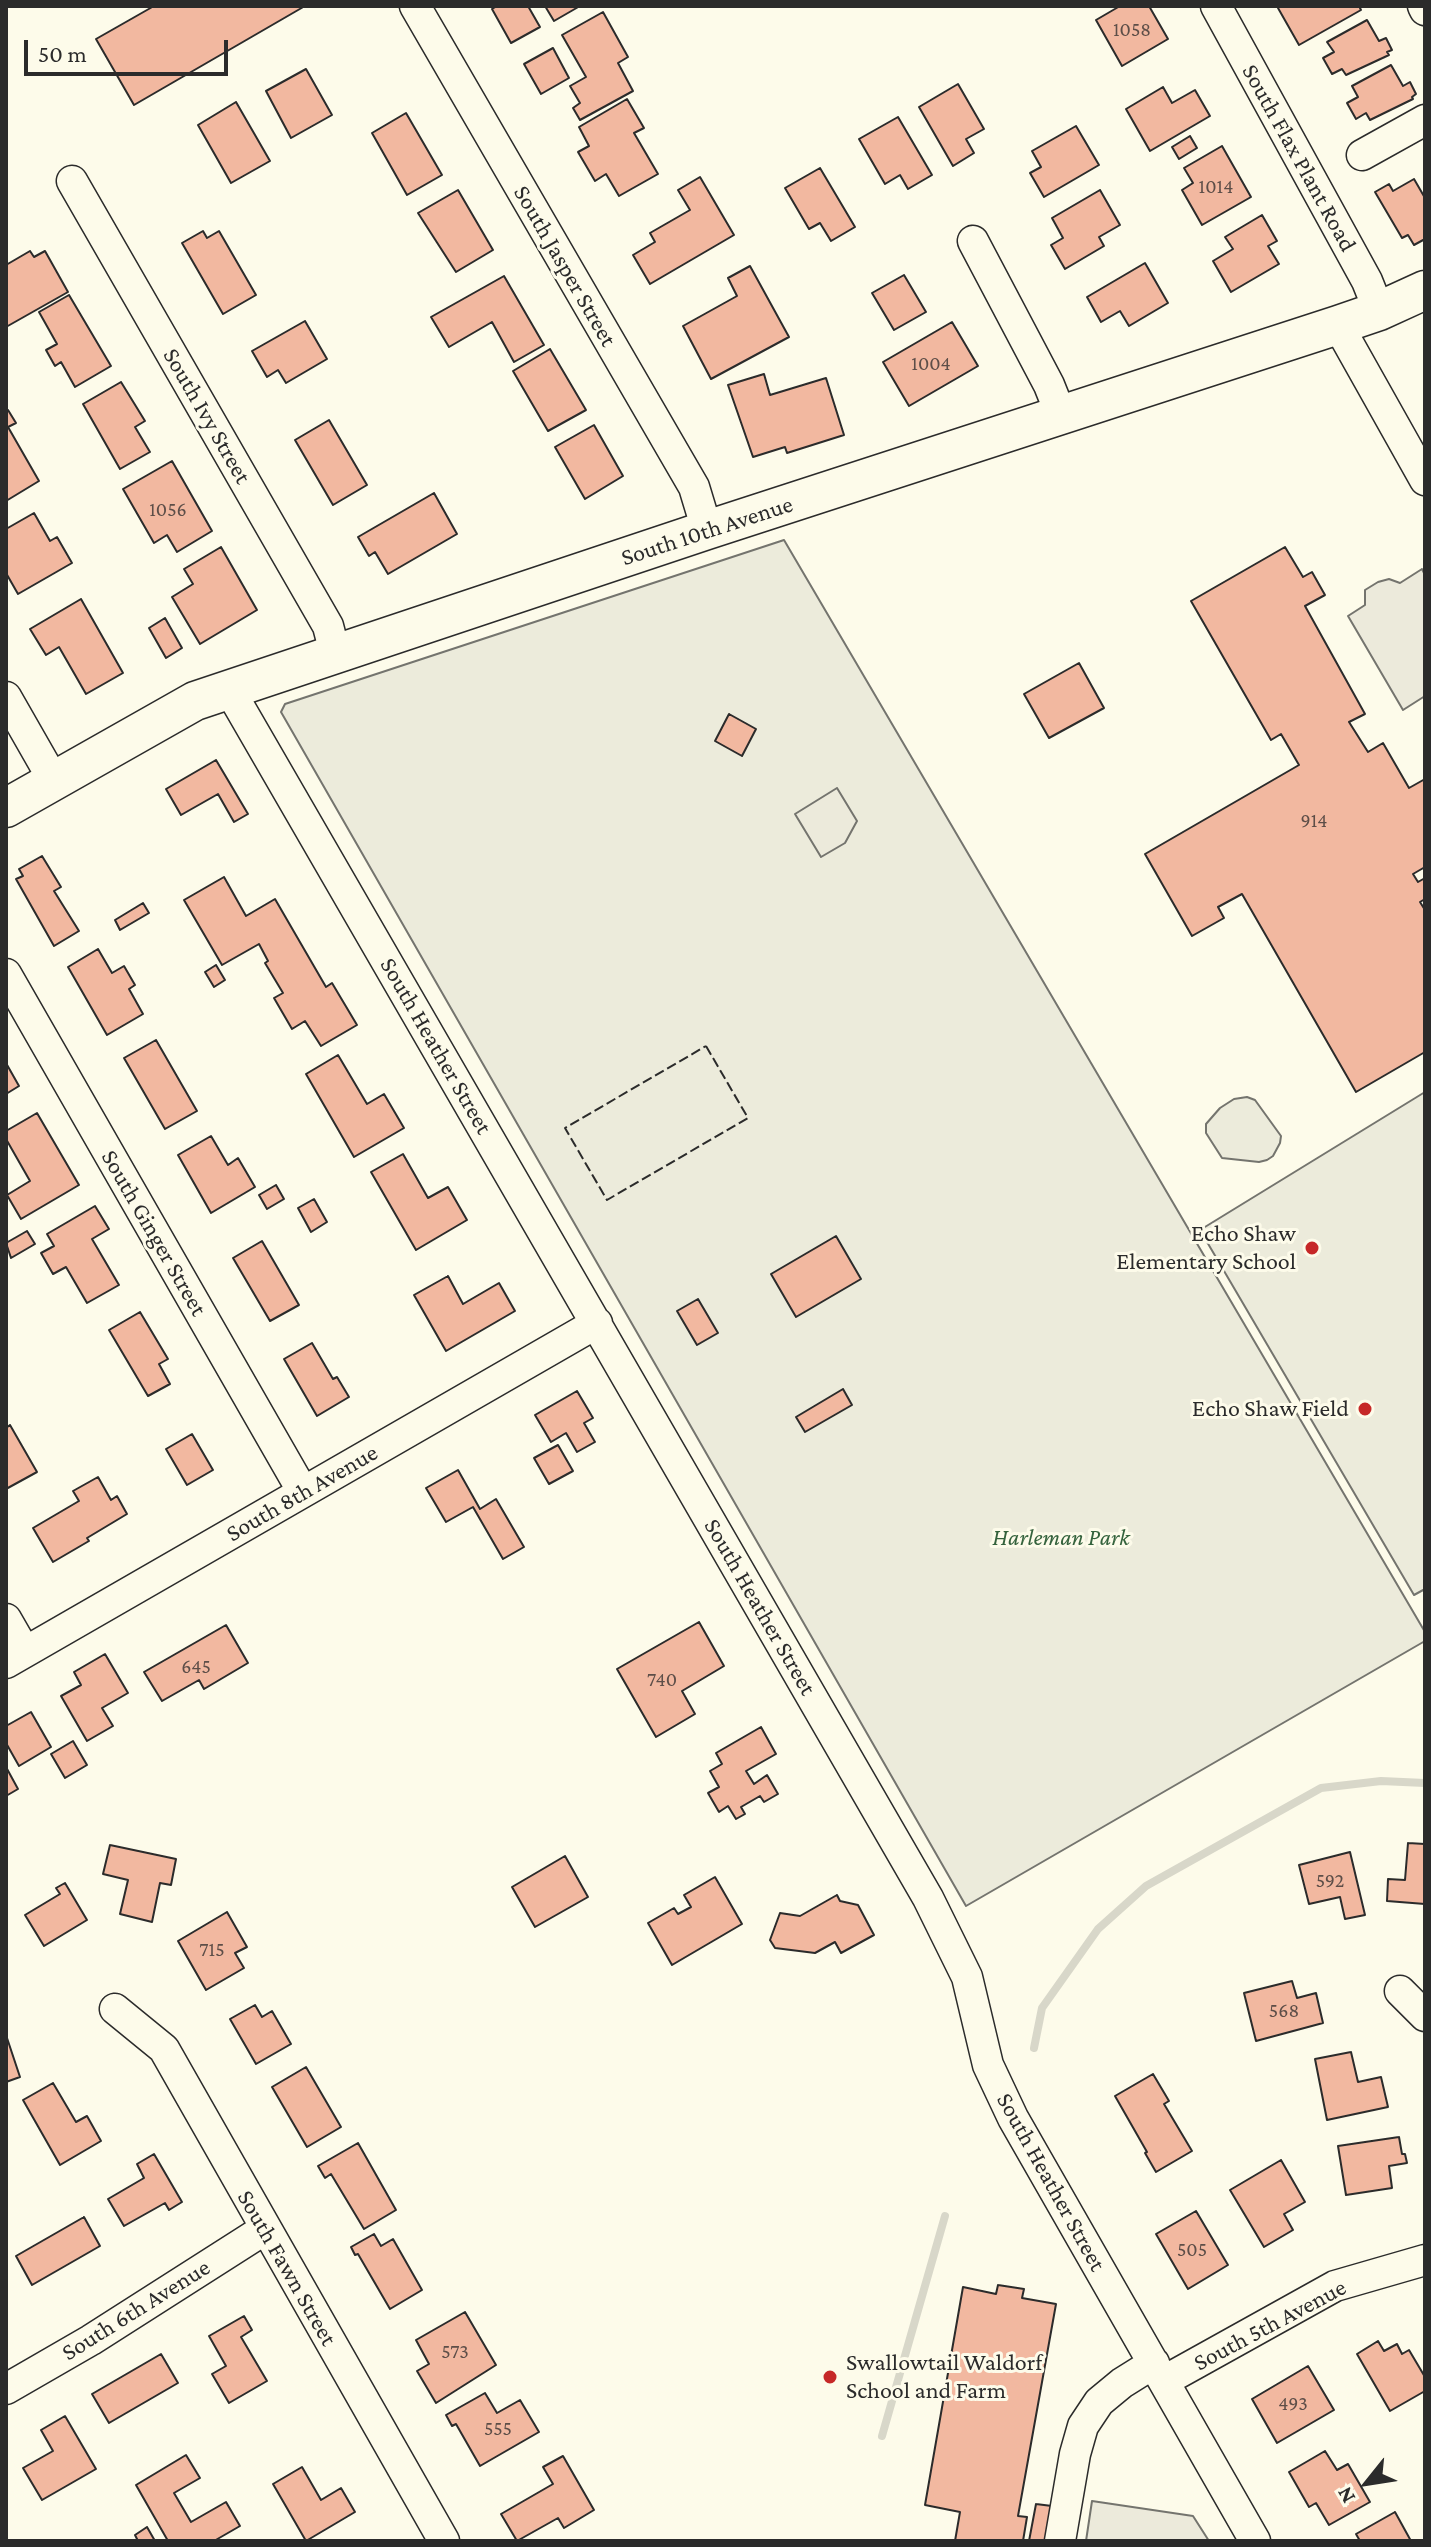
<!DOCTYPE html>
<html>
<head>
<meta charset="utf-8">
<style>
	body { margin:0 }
	#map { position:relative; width:1431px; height:2547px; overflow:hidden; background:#fdfbea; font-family:"Crimson Pro",serif }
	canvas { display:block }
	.frame { position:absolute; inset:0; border:8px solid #2b2b2b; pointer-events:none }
	.north { position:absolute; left:1327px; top:2443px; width:80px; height:80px; -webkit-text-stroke:6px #fdfbea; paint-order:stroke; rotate:240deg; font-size:22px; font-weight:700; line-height:32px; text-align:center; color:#2b2b2b }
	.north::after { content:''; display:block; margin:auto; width:28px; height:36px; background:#2b2b2b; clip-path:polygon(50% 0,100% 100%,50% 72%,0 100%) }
	.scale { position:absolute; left:24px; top:40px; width:204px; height:36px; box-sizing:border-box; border:4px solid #2b2b2b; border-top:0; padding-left:10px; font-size:24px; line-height:28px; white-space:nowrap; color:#2b2b2b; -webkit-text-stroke:6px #fdfbea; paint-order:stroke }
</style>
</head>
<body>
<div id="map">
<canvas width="1431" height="2547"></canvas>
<div class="frame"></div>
<div class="north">N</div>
<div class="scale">50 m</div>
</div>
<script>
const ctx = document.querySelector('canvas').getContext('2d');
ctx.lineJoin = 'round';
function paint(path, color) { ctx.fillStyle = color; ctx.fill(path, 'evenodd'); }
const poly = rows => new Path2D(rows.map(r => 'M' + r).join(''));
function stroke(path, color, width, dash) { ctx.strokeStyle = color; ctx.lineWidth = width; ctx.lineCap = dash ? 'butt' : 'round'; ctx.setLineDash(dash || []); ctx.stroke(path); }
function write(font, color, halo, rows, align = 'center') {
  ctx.font = font + ' "Crimson Pro",serif'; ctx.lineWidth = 6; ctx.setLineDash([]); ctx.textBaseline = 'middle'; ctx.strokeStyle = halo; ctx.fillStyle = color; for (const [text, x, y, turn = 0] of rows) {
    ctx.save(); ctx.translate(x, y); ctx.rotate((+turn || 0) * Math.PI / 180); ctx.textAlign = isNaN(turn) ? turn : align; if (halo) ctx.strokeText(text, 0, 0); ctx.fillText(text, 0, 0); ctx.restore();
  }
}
const green = poly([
	[784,540,1425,1632,1425,1641,966,1906,281,712,285,704,784,540],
	[1425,1092,1425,1589,1414,1595,1200,1230,1425,1092],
	[1247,1097,1255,1100,1281,1136,1280,1143,1273,1156,1267,1160,1259,1162,1222,1158,1206,1133,1206,1124,1220,1108,1234,1099,1247,1097]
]);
const parking = poly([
	[1422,569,1425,575,1425,696,1403,710,1348,616,1365,605,1365,590,1378,582,1389,579,1400,583,1422,569],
	[837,788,857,821,845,843,821,857,795,814,837,788],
	[1092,2501,1193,2516,1209,2541,1086,2541,1092,2501]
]);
const stream = poly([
	[1034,2048,1042,2008,1098,1929,1146,1886,1321,1788,1381,1781,1425,1783],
	[882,2436,945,2216]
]);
const building = poly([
	[154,6,305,6,134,105,96,39,154,6],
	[497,6,528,6,540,27,511,43,492,9,497,6],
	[545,6,580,6,554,21,545,6],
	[1120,6,1149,6,1168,39,1122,66,1096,20,1120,6],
	[1281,6,1359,6,1361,10,1299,45,1278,8,1281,6],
	[603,12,628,57,618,63,633,91,580,120,573,108,580,103,570,86,586,77,562,35,603,12],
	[1367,20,1379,41,1386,38,1392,50,1387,52,1389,55,1346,75,1342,69,1332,74,1323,58,1334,52,1327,42,1367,20],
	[553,48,569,78,541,94,524,64,553,48],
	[1391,65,1403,86,1410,82,1416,94,1412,97,1413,99,1370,120,1366,113,1356,119,1347,103,1358,97,1352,86,1391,65],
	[306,69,332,115,291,138,266,91,306,69],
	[958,84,984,129,966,139,974,153,953,166,919,107,958,84],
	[1163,87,1172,103,1195,90,1210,116,1150,151,1126,109,1163,87],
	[627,99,644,128,634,133,658,174,619,196,606,174,595,181,578,152,589,146,579,127,627,99],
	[236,102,270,161,231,183,198,125,236,102],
	[406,113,442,175,407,195,372,133,406,113],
	[898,117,932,175,908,189,900,175,885,184,859,139,898,117],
	[1076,126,1099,165,1044,197,1030,173,1041,167,1032,151,1076,126],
	[1190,136,1197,148,1179,159,1172,147,1190,136],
	[1222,146,1251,197,1202,225,1182,190,1193,183,1184,168,1222,146],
	[820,168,855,227,831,241,820,223,809,229,785,188,820,168],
	[700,177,734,235,650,284,633,255,655,242,650,233,690,210,678,190,700,177],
	[1414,179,1425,198,1425,239,1414,245,1408,235,1402,238,1375,192,1389,184,1393,191,1414,179],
	[458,190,493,250,456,272,418,213,458,190],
	[1100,190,1120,225,1099,237,1104,246,1065,269,1051,245,1063,238,1052,218,1100,190],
	[1262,215,1277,241,1268,246,1279,264,1231,292,1213,261,1233,249,1225,237,1262,215],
	[203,231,207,238,219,231,256,295,223,314,182,243,203,231],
	[30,251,34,257,45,251,68,292,6,327,6,265,30,251],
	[1145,263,1168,303,1129,326,1120,311,1101,322,1087,297,1145,263],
	[750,266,789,337,711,379,683,326,737,296,728,278,750,266],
	[904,275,926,312,894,330,872,293,904,275],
	[504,276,544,345,514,362,492,322,449,347,431,317,504,276],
	[69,295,111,366,75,387,61,362,55,366,46,350,57,344,39,312,69,295],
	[305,321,327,359,286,383,278,370,267,377,252,351,305,321],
	[952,322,978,366,909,406,883,362,952,322],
	[550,349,586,410,548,431,513,371,550,349],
	[764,374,770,395,826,378,844,435,787,453,785,447,753,457,728,385,764,374],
	[121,382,145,421,135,427,150,452,120,469,83,404,121,382],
	[8,410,16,423,8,427,39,481,6,501,6,411,8,410],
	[329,420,367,485,333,505,295,440,329,420],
	[594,425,623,476,585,499,555,447,594,425],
	[172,461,212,531,177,552,167,535,154,543,123,489,172,461],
	[434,493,457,534,388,574,375,552,369,556,358,537,434,493],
	[34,513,50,541,57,537,72,563,18,594,6,573,6,529,34,513],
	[221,547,257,610,200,644,172,597,193,584,184,569,221,547],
	[1285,547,1303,577,1312,572,1325,595,1305,606,1365,714,1349,722,1368,752,1383,743,1409,788,1425,779,1425,867,1413,874,1418,882,1425,878,1425,899,1420,902,1425,910,1425,1052,1356,1092,1242,894,1218,907,1224,918,1192,936,1145,854,1299,765,1281,734,1271,740,1191,601,1285,547],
	[81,599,123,673,86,694,59,647,46,655,30,629,81,599],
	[165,618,182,648,166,658,149,628,165,618],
	[1079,663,1104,708,1049,738,1024,694,1079,663],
	[729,714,756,729,742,756,715,741,729,714],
	[216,760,248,814,234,822,218,794,181,815,166,789,216,760],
	[42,856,61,887,54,891,79,931,54,946,16,879,23,876,19,869,42,856],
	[224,877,246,916,275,899,326,987,332,983,357,1025,321,1046,305,1021,292,1029,274,998,283,993,265,963,268,961,259,944,222,965,184,900,224,877],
	[143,903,149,913,120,930,115,920,143,903],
	[98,949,112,973,124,966,135,985,129,989,143,1014,107,1035,68,967,98,949],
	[216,965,225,980,214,987,205,972,216,965],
	[156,1040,197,1111,165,1129,124,1058,156,1040],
	[338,1055,367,1104,384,1094,404,1128,354,1157,306,1074,338,1055],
	[6,1063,19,1086,6,1094,6,1063],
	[37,1113,79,1185,21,1219,7,1195,30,1181,6,1139,6,1131,37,1113],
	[211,1136,228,1165,238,1158,255,1187,211,1213,178,1155,211,1136],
	[403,1154,428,1198,448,1187,467,1220,416,1250,371,1172,403,1154],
	[276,1185,284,1199,267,1209,259,1195,276,1185],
	[314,1199,327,1222,311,1232,298,1208,314,1199],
	[95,1206,109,1229,92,1239,119,1285,87,1303,66,1267,53,1274,41,1253,54,1246,47,1234,95,1206],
	[27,1231,35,1244,11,1258,6,1243,27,1231],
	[836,1236,861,1279,796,1317,771,1274,836,1236],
	[262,1241,299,1305,270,1321,233,1258,262,1241],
	[448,1276,463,1304,499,1283,515,1311,446,1351,414,1295,448,1276],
	[698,1299,718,1333,697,1345,677,1311,698,1299],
	[140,1312,168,1359,159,1364,170,1384,148,1396,109,1330,140,1312],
	[312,1343,333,1379,337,1377,349,1397,317,1416,284,1359,312,1343],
	[843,1389,852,1405,805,1432,796,1417,843,1389],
	[577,1391,593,1418,584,1423,595,1442,577,1452,566,1433,551,1442,535,1415,577,1391],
	[10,1425,37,1472,6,1489,6,1428,10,1425],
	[192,1434,213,1470,187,1485,166,1449,192,1434],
	[558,1445,573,1471,549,1484,534,1458,558,1445],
	[458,1470,480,1509,496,1499,524,1547,503,1559,473,1507,446,1522,426,1488,458,1470],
	[98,1477,111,1500,117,1496,127,1514,87,1538,89,1541,53,1562,33,1528,79,1501,73,1491,98,1477],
	[699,1622,724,1666,682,1691,695,1714,656,1737,617,1669,699,1622],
	[226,1625,248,1663,204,1689,199,1680,162,1701,144,1672,226,1625],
	[105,1654,128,1693,102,1708,113,1726,87,1741,61,1696,81,1685,74,1672,105,1654],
	[31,1712,51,1747,19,1766,6,1743,6,1726,31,1712],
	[761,1727,776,1754,746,1771,754,1784,767,1775,778,1794,764,1802,760,1796,741,1807,745,1814,736,1819,728,1806,719,1812,708,1793,719,1787,710,1771,722,1764,716,1753,761,1727],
	[73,1741,87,1765,65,1778,51,1754,73,1741],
	[6,1767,18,1789,6,1796,6,1767],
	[1408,1843,1425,1844,1425,1904,1387,1901,1388,1879,1405,1880,1408,1843],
	[110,1845,176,1859,171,1885,160,1883,152,1922,120,1914,128,1880,103,1874,110,1845],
	[1350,1852,1365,1915,1345,1919,1340,1897,1309,1904,1299,1865,1350,1852],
	[565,1856,588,1897,535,1927,512,1887,565,1856],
	[715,1877,742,1924,672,1965,648,1923,674,1908,678,1914,691,1907,684,1895,715,1877],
	[65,1883,87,1920,44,1946,25,1915,60,1894,56,1888,65,1883],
	[837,1895,840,1901,858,1905,874,1935,841,1953,835,1942,815,1953,775,1948,770,1940,780,1913,800,1916,837,1895],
	[227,1912,247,1947,235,1953,244,1968,206,1990,178,1941,227,1912],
	[1292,1981,1297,1998,1316,1993,1323,2023,1256,2041,1244,1993,1292,1981],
	[255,2005,262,2017,272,2011,291,2044,256,2064,230,2019,255,2005],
	[6,2035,20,2077,6,2082,6,2035],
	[1351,2052,1358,2082,1381,2077,1388,2107,1327,2120,1315,2059,1351,2052],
	[306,2067,341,2127,307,2147,272,2087,306,2067],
	[1153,2074,1169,2101,1164,2104,1192,2151,1156,2172,1145,2153,1147,2152,1115,2096,1153,2074],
	[53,2083,76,2122,87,2116,101,2141,60,2165,23,2100,53,2083],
	[1399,2137,1402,2154,1405,2154,1407,2163,1389,2166,1392,2188,1346,2195,1338,2146,1399,2137],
	[358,2143,396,2210,364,2229,331,2174,325,2178,318,2166,358,2143],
	[154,2154,182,2202,169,2210,165,2203,124,2226,108,2199,144,2178,137,2164,154,2154],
	[1281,2160,1305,2202,1284,2214,1293,2230,1264,2247,1230,2190,1281,2160],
	[1196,2211,1228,2265,1188,2289,1156,2234,1196,2211],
	[84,2217,100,2246,32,2285,16,2256,84,2217],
	[374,2234,381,2246,393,2239,422,2290,390,2309,358,2254,355,2255,351,2247,374,2234],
	[998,2285,1024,2289,1022,2298,1056,2304,1018,2516,1027,2517,1023,2541,955,2541,960,2512,925,2505,963,2287,996,2294,998,2285],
	[465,2312,496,2365,436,2403,417,2371,429,2364,416,2340,465,2312],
	[244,2316,252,2330,241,2337,267,2381,229,2403,212,2374,226,2366,209,2336,244,2316],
	[1378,2341,1384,2351,1397,2344,1402,2354,1409,2350,1425,2377,1425,2391,1390,2411,1357,2354,1378,2341],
	[161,2354,178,2383,109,2423,92,2394,161,2354],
	[1308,2366,1334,2410,1277,2443,1252,2399,1308,2366],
	[485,2393,497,2413,520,2400,539,2432,480,2466,456,2424,452,2426,446,2415,485,2393],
	[65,2416,96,2469,42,2500,23,2468,53,2451,41,2430,65,2416],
	[1325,2451,1337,2470,1348,2464,1370,2502,1329,2525,1316,2503,1309,2507,1289,2472,1325,2451],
	[186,2455,200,2478,174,2493,191,2522,226,2502,240,2526,214,2541,168,2541,136,2485,186,2455],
	[563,2456,594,2510,564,2528,558,2518,517,2541,501,2514,553,2484,543,2467,563,2456],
	[302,2467,321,2500,341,2488,355,2512,306,2541,273,2484,302,2467],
	[1036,2504,1052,2506,1046,2541,1029,2541,1036,2504],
	[1395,2512,1411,2541,1360,2541,1356,2534,1395,2512],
	[147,2527,155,2541,138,2541,135,2535,147,2527]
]);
const minor = poly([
	[415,6,694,487,707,530],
	[1216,6,1367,281,1379,311],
	[1423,6,1425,10],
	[1362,155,1425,120],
	[72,181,328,626,335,653],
	[973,241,1049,385,1061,415],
	[1338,325,1425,480],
	[229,689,928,1898,967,1977,988,2065,1013,2118,1255,2541],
	[6,697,54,781],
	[6,974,303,1492],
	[6,1619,25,1652],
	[6,1663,597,1323],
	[1400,1991,1425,2016],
	[115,2009,164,2049,444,2541],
	[1164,2381,1335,2286,1425,2260],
	[6,2389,91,2340,265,2229],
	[1060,2541,1075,2454,1083,2426,1099,2402,1122,2383,1154,2363]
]);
const major = poly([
	[6,808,195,701,707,530,1338,325,1379,311,1425,290]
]);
const fence = poly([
	[706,1046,748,1118,607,1200,565,1128,706,1046]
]);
const markers = [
	[1312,1248,8,"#c62828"],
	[1365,1409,8,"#c62828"],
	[830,2377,8,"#c62828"]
];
const numberNames = [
	["1058",1132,30],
	["1014",1216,187],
	["1004",931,364],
	["1056",168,510],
	["914",1314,821],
	["645",196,1667],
	["740",662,1680],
	["592",1330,1881],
	["715",212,1950],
	["568",1284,2011],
	["505",1192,2250],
	["573",455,2352],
	["493",1293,2404],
	["555",498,2429]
];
const streetNames = [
	["South Flax Plant Road",1299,158,61],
	["South Jasper Street",565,266,60],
	["South Ivy Street",207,416,60],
	["South 10th Avenue",707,531,-18],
	["South Heather Street",436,1046,60],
	["South Ginger Street",154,1233,60],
	["South 8th Avenue",302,1493,-30],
	["South Heather Street",760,1607,60],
	["South Heather Street",1051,2182,61],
	["South Fawn Street",287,2268,60],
	["South 6th Avenue",136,2310,-32],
	["South 5th Avenue",1270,2325,-28]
];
const poiNames = [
	["Echo Shaw",1296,1234],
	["Elementary School",1296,1262],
	["Echo Shaw Field",1349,1409],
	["Swallowtail Waldorf",846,2363,"left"],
	["School and Farm",846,2391,"left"]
];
const parkNames = [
	["Harleman Park",1061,1538]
];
paint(green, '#ecebdb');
stroke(green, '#74746e', 2);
paint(parking, '#eceadb');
stroke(parking, '#74746e', 2);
stroke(stream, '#d8d7c9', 8);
paint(building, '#f2b8a0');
stroke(building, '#2b2b2b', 2);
stroke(minor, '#2b2b2b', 33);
stroke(major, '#2b2b2b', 41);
stroke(minor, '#fdfbea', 30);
stroke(major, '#fdfbea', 38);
stroke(fence, '#2b2b2b', 2, [10, 4]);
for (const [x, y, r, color] of markers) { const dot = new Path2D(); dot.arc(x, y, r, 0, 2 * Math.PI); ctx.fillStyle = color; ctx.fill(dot); stroke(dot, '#fdfbea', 3); }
write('20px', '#5d4e48', null, numberNames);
write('24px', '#2b2b2b', '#fdfbea', streetNames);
write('24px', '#2b2b2b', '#fdfbea', poiNames, 'right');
write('italic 24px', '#34623c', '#fdfbea', parkNames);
</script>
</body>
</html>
